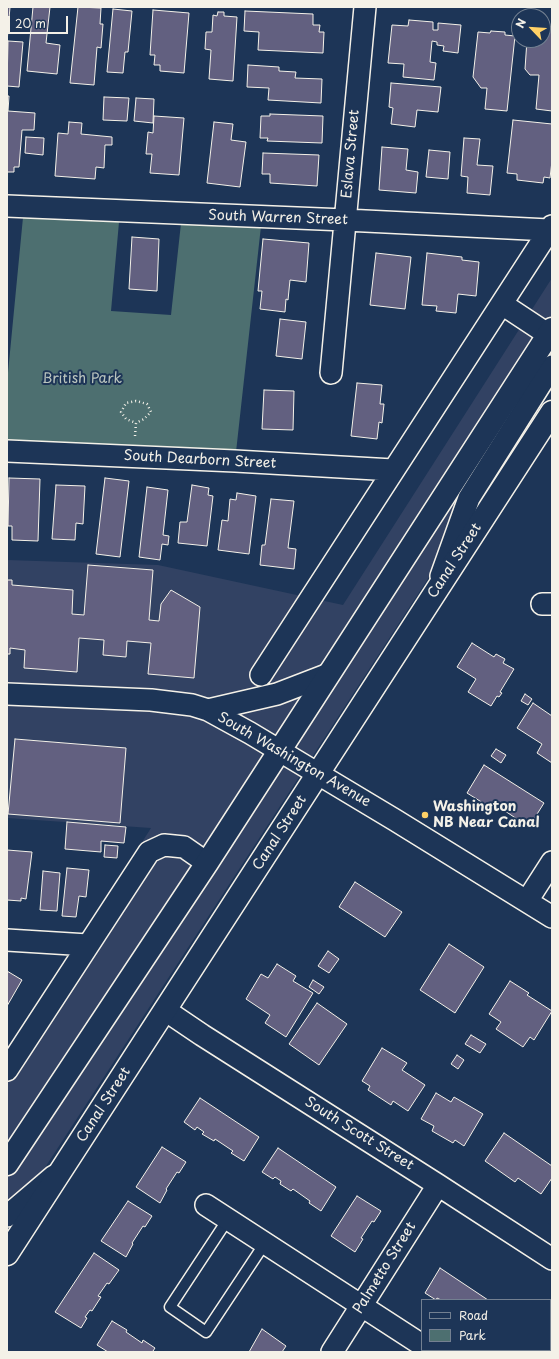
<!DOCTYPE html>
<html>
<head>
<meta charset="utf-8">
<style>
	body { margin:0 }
	#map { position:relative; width:559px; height:1359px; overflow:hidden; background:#1d3557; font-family:"Playpen Sans",sans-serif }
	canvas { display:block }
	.frame { position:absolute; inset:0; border:8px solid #f4f1e8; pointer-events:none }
	.legend { position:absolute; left:421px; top:1299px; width:130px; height:52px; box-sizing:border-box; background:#1d3557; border:1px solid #738091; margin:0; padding:5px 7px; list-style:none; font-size:12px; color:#f4f1e8 }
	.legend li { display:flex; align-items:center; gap:8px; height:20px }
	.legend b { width:20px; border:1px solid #738091 }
	.north { position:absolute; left:511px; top:8px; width:40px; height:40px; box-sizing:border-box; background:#1d3557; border:1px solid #738091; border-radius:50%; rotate:295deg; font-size:11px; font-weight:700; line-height:16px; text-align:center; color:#f4f1e8 }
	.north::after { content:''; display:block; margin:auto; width:14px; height:18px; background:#ffd166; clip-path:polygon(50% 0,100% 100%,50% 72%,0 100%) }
	.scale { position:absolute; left:8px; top:16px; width:60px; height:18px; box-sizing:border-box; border:2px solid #f4f1e8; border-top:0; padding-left:5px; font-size:12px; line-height:14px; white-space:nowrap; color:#f4f1e8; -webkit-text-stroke:3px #1d3557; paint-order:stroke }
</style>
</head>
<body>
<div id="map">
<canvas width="559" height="1359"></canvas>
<div class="frame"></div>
<ul class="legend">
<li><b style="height:5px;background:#1d3557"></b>Road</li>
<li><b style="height:11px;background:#4d6f70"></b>Park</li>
</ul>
<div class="north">N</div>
<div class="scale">20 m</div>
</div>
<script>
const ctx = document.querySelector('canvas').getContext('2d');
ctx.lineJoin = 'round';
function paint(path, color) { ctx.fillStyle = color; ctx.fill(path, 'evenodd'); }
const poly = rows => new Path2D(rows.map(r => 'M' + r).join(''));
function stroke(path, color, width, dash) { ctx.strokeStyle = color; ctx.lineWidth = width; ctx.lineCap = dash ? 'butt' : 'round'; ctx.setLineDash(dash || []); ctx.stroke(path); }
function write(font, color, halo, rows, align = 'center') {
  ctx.font = font + ' "Playpen Sans",sans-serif'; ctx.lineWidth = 4; ctx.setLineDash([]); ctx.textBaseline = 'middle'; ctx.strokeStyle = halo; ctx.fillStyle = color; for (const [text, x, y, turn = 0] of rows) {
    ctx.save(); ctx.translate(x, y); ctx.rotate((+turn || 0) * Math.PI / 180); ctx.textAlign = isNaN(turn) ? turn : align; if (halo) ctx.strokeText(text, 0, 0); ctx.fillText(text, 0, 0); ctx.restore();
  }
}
const built = poly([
	[552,278,552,388,7,1226,7,1056,151,828,7,818,7,560,158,565,343,605]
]);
const green = poly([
	[24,207,120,211,111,311,171,315,182,214,262,217,235,461,7,451,7,383]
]);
const building = poly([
	[7,7,10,7,7,42,7,7],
	[33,7,50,7,46,43,60,45,57,74,27,71,33,7],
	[78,7,101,8,100,24,103,24,101,48,97,47,94,85,70,83,78,7],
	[113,9,132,11,128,52,125,52,123,73,107,72,113,9],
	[153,10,189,13,184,73,160,71,160,65,154,65,155,55,150,55,153,10],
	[245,11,313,14,313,25,320,25,319,32,324,32,323,53,258,50,259,32,244,31,245,11],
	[218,12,224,12,224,16,237,17,233,81,209,79,211,50,205,49,206,32,212,32,213,15,217,16,218,12],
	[409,20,433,22,433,30,438,30,438,23,461,25,458,53,443,51,444,46,437,45,437,42,432,41,430,62,436,63,434,80,403,77,404,64,388,63,392,25,408,26,409,20],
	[543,26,552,27,552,111,536,109,539,75,530,75,525,69,527,40,543,40,543,26],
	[491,31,505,32,505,35,515,36,507,111,485,109,487,88,481,88,473,77,478,32,490,33,491,31],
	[8,41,23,42,19,87,7,86,8,41],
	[248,65,279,67,279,71,296,72,295,78,322,79,321,103,268,100,269,88,247,87,248,65],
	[391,83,441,87,438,112,417,110,415,127,391,124,393,108,389,107,391,83],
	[7,96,9,96,8,111,35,113,34,130,22,130,19,167,14,167,14,172,7,172,7,96],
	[104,97,129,98,127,121,103,120,104,97],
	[136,98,154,99,153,123,134,121,136,98],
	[270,114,323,116,322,143,267,141,268,138,260,138,261,116,270,116,270,114],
	[154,116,184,118,179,175,150,173,152,154,146,154,148,132,153,133,154,116],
	[513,120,552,124,552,161,550,178,544,177,543,183,517,180,517,174,507,173,513,120],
	[69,122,82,123,81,134,112,137,112,145,105,145,104,168,96,167,95,179,55,176,58,133,68,134,69,122],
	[214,122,233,124,231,140,246,142,240,187,207,183,214,122],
	[26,137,44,138,43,155,25,153,26,137],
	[464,138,480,139,477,165,493,166,490,195,467,193,468,177,461,176,464,138],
	[382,147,408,149,406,170,418,172,416,193,379,190,382,147],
	[429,150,450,152,448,179,426,177,429,150],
	[263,153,319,155,317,186,270,183,270,174,262,174,263,153],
	[132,237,159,239,157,291,129,289,132,237],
	[263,239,309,243,306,282,290,280,288,300,286,299,285,312,260,309,262,291,258,291,263,239],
	[376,253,411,257,405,309,370,305,376,253],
	[427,253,462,257,462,260,479,262,476,296,458,294,456,313,436,311,437,306,422,305,427,253],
	[280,319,306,322,302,359,276,356,280,319],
	[357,383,382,385,380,404,384,404,382,423,379,422,377,439,351,436,357,383],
	[264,390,294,391,293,430,262,429,264,390],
	[9,478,40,479,38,541,12,540,12,526,8,526,9,478],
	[105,478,129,481,120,557,96,554,105,478],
	[56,485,85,486,83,524,76,523,75,540,52,539,56,485],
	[192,485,209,488,208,495,213,496,207,546,178,543,180,522,187,522,192,485],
	[147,487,168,490,163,535,169,536,168,545,162,544,160,560,139,557,147,487],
	[237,493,256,496,249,554,218,550,222,520,228,521,230,499,236,500,237,493],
	[271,499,294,501,288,548,296,549,294,569,260,565,262,545,265,545,271,499],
	[88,565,153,570,149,620,159,621,161,604,171,590,200,607,194,678,148,674,151,643,127,641,126,657,103,655,104,640,79,638,77,672,24,668,25,650,10,648,10,654,7,654,7,580,12,580,12,585,73,590,72,614,84,615,88,565],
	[472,643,494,657,496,654,505,659,503,663,514,669,500,692,502,693,499,697,497,696,491,706,468,692,476,679,457,667,472,643],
	[525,694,532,699,528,705,521,701,525,694],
	[533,703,552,716,552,763,537,753,542,744,517,728,533,703],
	[15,739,126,748,120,823,8,814,15,739],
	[496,749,506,755,501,763,491,756,496,749],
	[484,765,544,803,529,827,499,807,496,811,467,793,484,765],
	[67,822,126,827,124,843,101,841,101,852,65,849,67,822],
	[105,845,118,846,117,858,104,857,105,845],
	[7,850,32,852,26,899,21,898,21,901,7,900,7,850],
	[67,868,89,870,86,897,79,896,76,917,62,916,67,868],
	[43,871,60,873,57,911,40,910,43,871],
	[355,882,402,912,385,937,339,907,355,882],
	[449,944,484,967,455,1013,420,990,449,944],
	[328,951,339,959,329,973,318,966,328,951],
	[277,964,296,976,293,981,313,993,286,1037,265,1023,270,1015,246,999,261,974,268,978,277,964],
	[7,971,22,980,7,1006,7,971],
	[313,980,324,987,319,994,309,987,313,980],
	[510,981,529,993,527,995,552,1011,534,1040,530,1037,523,1047,496,1029,501,1022,489,1014,510,981],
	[317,1003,347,1024,319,1065,289,1044,317,1003],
	[471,1035,486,1044,480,1053,465,1044,471,1035],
	[382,1048,407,1063,402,1070,425,1085,408,1111,393,1101,391,1105,368,1090,370,1086,362,1081,382,1048],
	[457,1055,464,1060,458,1069,451,1064,457,1055],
	[436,1093,451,1102,454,1097,483,1114,464,1146,455,1140,453,1143,432,1131,434,1126,421,1119,436,1093],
	[200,1098,259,1137,244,1161,231,1153,233,1151,215,1139,214,1141,202,1134,204,1132,197,1127,195,1130,184,1122,200,1098],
	[504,1133,552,1166,552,1178,541,1194,518,1178,515,1182,485,1161,504,1133],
	[162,1147,186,1162,179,1173,177,1172,166,1189,167,1190,160,1203,136,1187,162,1147],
	[278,1148,336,1187,321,1211,309,1203,310,1201,293,1189,291,1191,280,1184,281,1181,275,1177,273,1179,262,1172,278,1148],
	[357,1196,381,1211,374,1222,372,1221,361,1238,363,1239,355,1252,331,1236,357,1196],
	[128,1201,152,1216,145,1227,143,1226,132,1243,133,1244,126,1257,101,1241,128,1201],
	[94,1253,119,1270,109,1284,107,1283,98,1296,101,1297,92,1311,90,1310,85,1317,87,1318,81,1328,55,1312,94,1253],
	[440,1268,488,1300,441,1300,437,1298,436,1300,425,1293,440,1268],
	[112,1321,127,1330,126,1332,142,1343,143,1340,155,1348,153,1351,155,1352,108,1352,97,1345,112,1321],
	[262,1329,286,1346,282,1352,249,1352,262,1329],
	[550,1340,552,1342,552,1352,520,1352,517,1350,550,1350,550,1340]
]);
const path = poly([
	[135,436,136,423,126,419,121,412,126,403,136,401,147,404,151,412,144,419,136,423]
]);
const service = poly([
	[228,1219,170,1307,206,1332,265,1243]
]);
const minor = poly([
	[7,206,345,220,549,230],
	[502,304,552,337],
	[331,373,365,7],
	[7,451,235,461,393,470],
	[441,576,469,498,552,366],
	[542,604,552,604],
	[261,675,552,226],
	[7,694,151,700,192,705,208,710,250,733,395,820,552,917],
	[208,710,277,694,329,674],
	[527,901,552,862],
	[7,940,88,945],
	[165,1010,202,1035,438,1185,552,1259],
	[7,1070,149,852,164,845,184,847,207,863],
	[206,1205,422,1345],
	[7,1216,54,1176],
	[332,1352,438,1185]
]);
const primary = poly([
	[7,1164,207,863,552,329],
	[7,1254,552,412]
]);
const markers = [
	[425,815,4,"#ffd166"]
];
const streetNames = [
	["Eslava Street",351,154,-85],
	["South Warren Street",278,218,2],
	["South Dearborn Street",200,460,3],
	["Canal Street",455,561,-57],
	["South Washington Avenue",294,760,30],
	["Canal Street",280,833,-57],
	["Canal Street",104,1105,-57],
	["South Scott Street",359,1134,32],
	["Palmetto Street",385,1268,-58]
];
const parkNames = [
	["British Park",82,379]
];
const poiNames = [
	["Washington",433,807],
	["NB Near Canal",433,823]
];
paint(built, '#324263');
paint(green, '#4d6f70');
paint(building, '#626080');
stroke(building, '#f4f1e8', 1);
stroke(service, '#f4f1e8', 13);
stroke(minor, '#f4f1e8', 24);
stroke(primary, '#f4f1e8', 25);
stroke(path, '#f4f1e8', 2.5, [1, 3]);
stroke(service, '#1d3557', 10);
stroke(minor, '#1d3557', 21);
stroke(primary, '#1d3557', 22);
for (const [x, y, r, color] of markers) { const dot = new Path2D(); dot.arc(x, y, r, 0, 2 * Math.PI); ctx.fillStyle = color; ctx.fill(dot); stroke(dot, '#1d3557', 1.5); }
write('14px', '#f4f1e8', '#1d3557', streetNames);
write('14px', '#bac4be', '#1d3557', parkNames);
write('bold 14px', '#f4f1e8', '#1d3557', poiNames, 'left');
</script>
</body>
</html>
